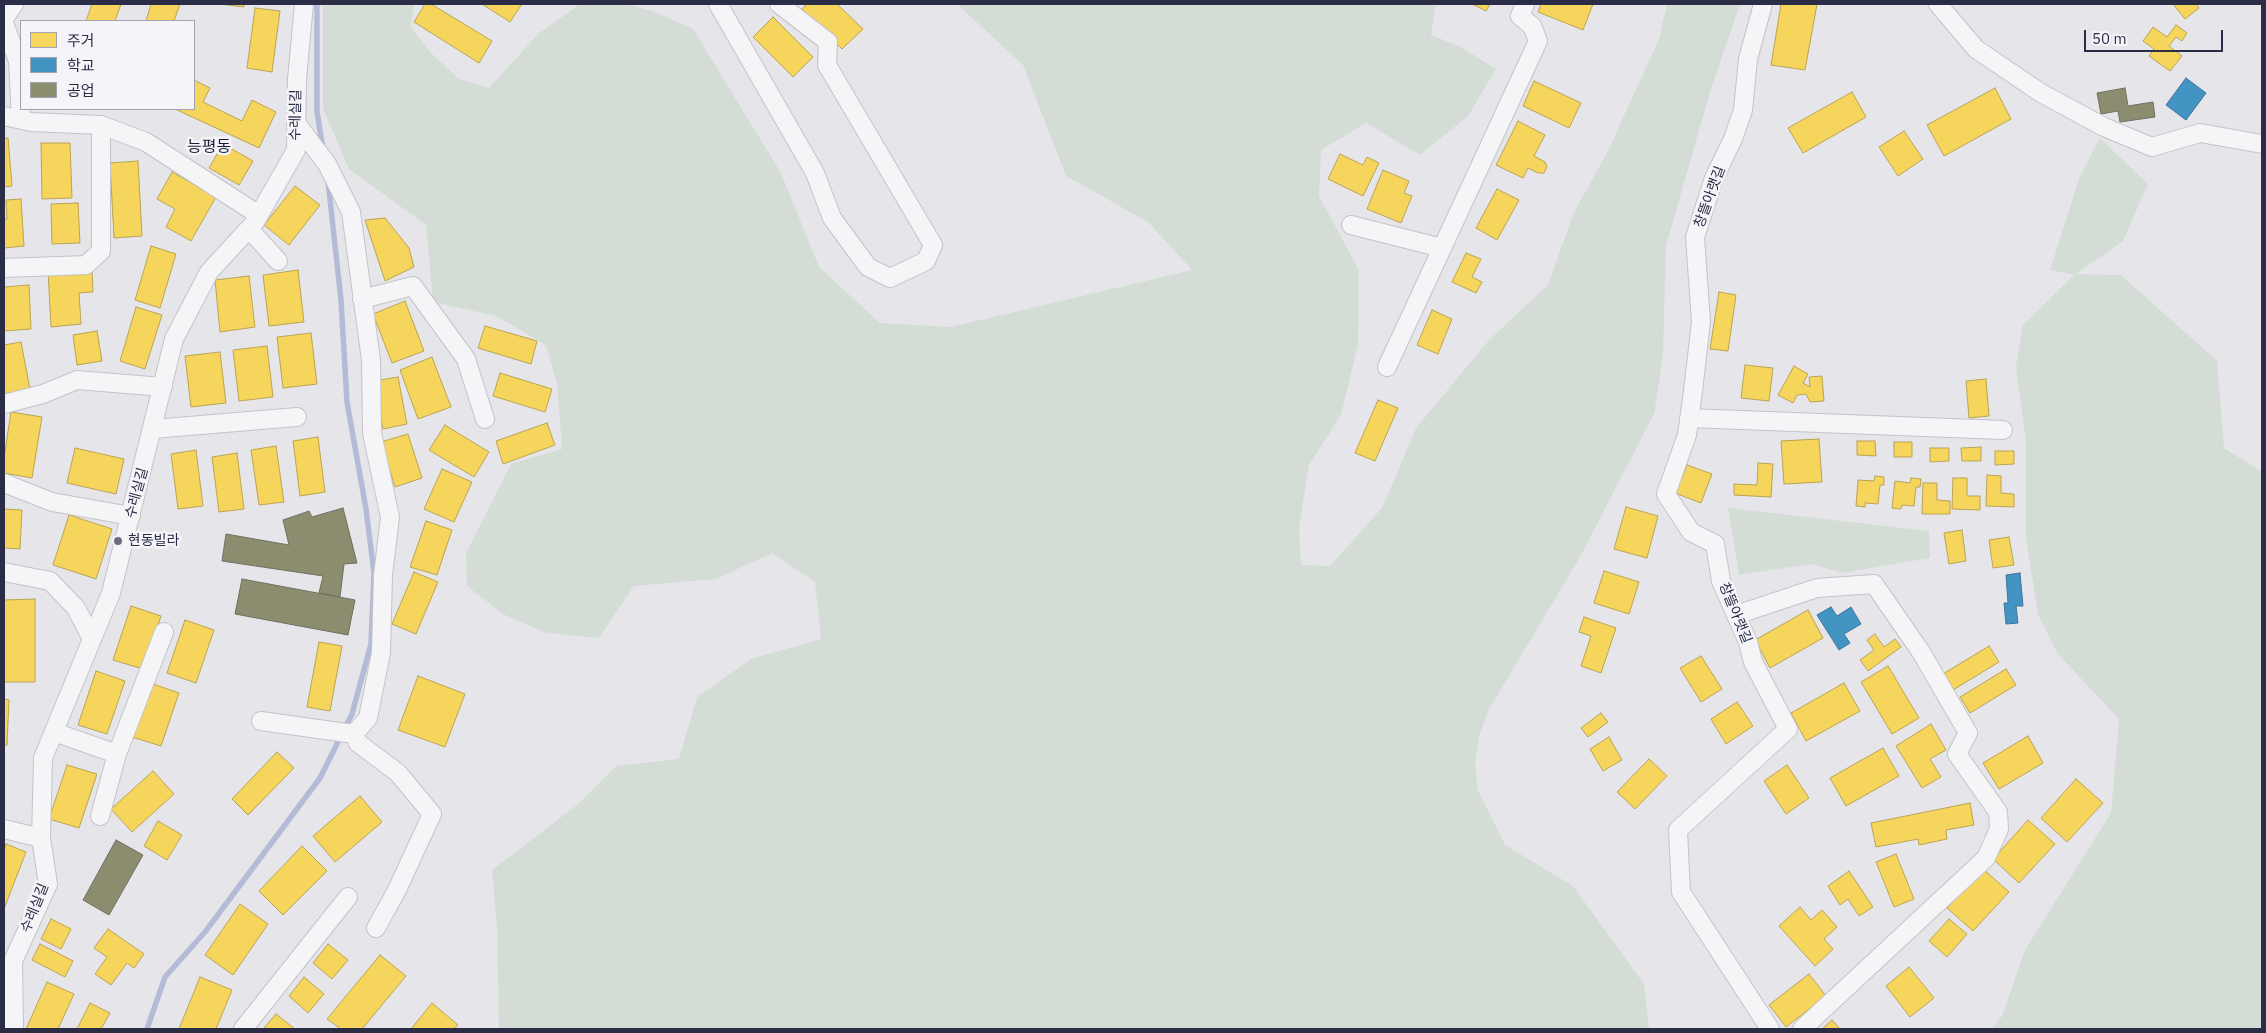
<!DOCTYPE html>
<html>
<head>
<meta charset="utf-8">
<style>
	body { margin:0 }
	#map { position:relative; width:2266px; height:1033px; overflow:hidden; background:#e6e6ea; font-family:"IBM Plex Sans","Noto Sans KR",sans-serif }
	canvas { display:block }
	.frame { position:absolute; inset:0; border:5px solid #2a2d45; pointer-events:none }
	.legend { position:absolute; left:20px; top:20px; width:175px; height:90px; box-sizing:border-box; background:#f4f4f9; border:1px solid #a3a4b1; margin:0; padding:6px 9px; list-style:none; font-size:15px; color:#2a2d45 }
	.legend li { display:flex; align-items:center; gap:10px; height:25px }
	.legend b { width:25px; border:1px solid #a3a4b1 }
	.scale { position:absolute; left:2084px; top:30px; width:139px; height:22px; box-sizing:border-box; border:2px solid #2a2d45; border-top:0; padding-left:6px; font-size:15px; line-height:18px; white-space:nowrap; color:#2a2d45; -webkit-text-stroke:4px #f4f4f9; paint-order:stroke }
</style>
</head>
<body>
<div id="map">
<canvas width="2266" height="1033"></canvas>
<div class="frame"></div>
<ul class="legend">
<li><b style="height:14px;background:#f6d55c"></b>주거</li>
<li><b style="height:14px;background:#4393c3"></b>학교</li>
<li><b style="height:14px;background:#8c8c6e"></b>공업</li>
</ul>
<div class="scale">50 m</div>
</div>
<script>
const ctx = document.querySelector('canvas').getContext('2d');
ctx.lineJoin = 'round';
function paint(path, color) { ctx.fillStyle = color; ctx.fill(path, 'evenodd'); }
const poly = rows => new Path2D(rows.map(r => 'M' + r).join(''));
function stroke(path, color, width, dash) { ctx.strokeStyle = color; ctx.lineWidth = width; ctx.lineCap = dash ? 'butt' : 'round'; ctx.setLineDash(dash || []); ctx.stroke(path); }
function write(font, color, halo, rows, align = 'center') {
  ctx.font = font + ' "IBM Plex Sans","Noto Sans KR",sans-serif'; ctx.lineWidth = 5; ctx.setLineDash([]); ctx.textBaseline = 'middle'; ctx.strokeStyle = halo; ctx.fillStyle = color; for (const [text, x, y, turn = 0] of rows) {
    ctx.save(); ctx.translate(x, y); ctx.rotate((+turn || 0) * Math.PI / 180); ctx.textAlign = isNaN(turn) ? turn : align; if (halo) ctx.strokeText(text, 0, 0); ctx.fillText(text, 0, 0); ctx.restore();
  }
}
const green = poly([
	[323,4,414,4,411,27,430,52,459,79,489,88,539,33,580,4,626,4,652,11,693,29,781,173,819,267,880,323,951,327,1192,270,1148,222,1066,176,1023,65,957,4,1436,4,1431,35,1461,47,1496,69,1468,116,1420,155,1366,123,1321,150,1319,196,1359,270,1358,344,1341,415,1309,465,1299,527,1301,565,1330,566,1382,508,1416,428,1489,340,1548,285,1574,212,1607,153,1659,39,1667,4,1740,4,1711,89,1666,246,1663,357,1654,414,1580,557,1488,711,1479,736,1475,765,1478,791,1505,845,1573,886,1644,984,1649,1029,499,1029,497,927,492,870,577,805,616,766,679,759,697,697,751,659,821,639,815,582,772,553,716,579,634,586,599,638,546,633,503,614,467,586,466,553,511,464,562,449,557,383,546,345,496,316,433,302,426,225,349,169,323,109],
	[2100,138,2148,184,2123,241,2076,274,2121,275,2217,361,2224,448,2262,472,2262,1029,1992,1029,2002,1016,2025,950,2111,813,2119,719,2057,653,2038,614,2026,539,2026,442,2016,367,2023,325,2074,275,2050,270,2080,176],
	[1728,508,1929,531,1930,558,1842,573,1811,564,1739,575]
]);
const homes = poly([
	[92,4,121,4,115,21,86,21,92,4],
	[151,4,180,4,174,21,146,21,151,4],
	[219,4,244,4,244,7,219,4],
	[425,4,431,4,492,41,479,63,414,22,425,4],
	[482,4,522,4,510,22,482,4],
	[807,4,837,4,863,29,842,49,802,9,807,4],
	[1472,4,1490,4,1486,11,1472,4],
	[1541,4,1593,4,1583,30,1538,12,1541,4],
	[1781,4,1817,4,1805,70,1771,65,1781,4],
	[2173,4,2196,4,2199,8,2185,19,2173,4],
	[255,8,280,11,272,72,247,68,255,8],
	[773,17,813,57,793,77,753,37,773,17],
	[2176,25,2187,33,2182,41,2176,37,2169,46,2182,56,2170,71,2149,56,2154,49,2143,41,2153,27,2167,37,2176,25],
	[194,80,210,88,203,102,242,121,252,100,276,112,259,148,175,109,194,109,194,80],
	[1534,81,1581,103,1569,128,1523,106,1534,81],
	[1995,88,2011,119,1944,156,1927,125,1995,88],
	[1852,92,1866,117,1803,153,1788,128,1852,92],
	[1518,121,1545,135,1534,156,1545,162,1547,167,1544,173,1538,173,1528,168,1523,178,1496,165,1518,121],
	[1904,131,1923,159,1898,176,1879,147,1904,131],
	[4,138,8,138,12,186,4,187,4,138],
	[41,143,70,143,72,198,42,199,41,143],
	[223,144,253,161,239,185,209,168,223,144],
	[1340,154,1363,165,1367,157,1379,163,1363,196,1328,179,1340,154],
	[138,161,142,236,114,238,110,163,138,161],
	[1383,170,1409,181,1404,193,1412,196,1401,223,1367,209,1383,170],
	[172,172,216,197,191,241,166,227,175,209,157,199,172,172],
	[295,186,320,205,289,245,264,225,295,186],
	[1497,189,1519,200,1497,240,1476,228,1497,189],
	[21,199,24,246,4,248,4,219,7,219,6,200,21,199],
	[78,203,80,243,52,244,51,204,78,203],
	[385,218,409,248,414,267,385,281,365,220,385,218],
	[151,246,176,254,160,308,135,300,151,246],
	[1466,253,1481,259,1472,277,1482,282,1476,293,1452,282,1466,253],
	[92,268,93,292,79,293,81,324,51,327,48,271,92,268],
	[298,270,304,322,269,326,263,275,298,270],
	[249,276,255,327,220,332,215,280,249,276],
	[29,285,31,329,4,331,4,287,29,285],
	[1719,292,1736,295,1728,351,1710,349,1719,292],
	[405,301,424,351,392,363,373,314,405,301],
	[136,307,162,315,145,369,120,361,136,307],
	[1432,310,1452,319,1438,354,1417,345,1432,310],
	[485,326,537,341,531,364,478,348,485,326],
	[97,331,102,361,77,365,73,335,97,331],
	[311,333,317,384,283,388,277,337,311,333],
	[21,342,30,389,4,394,4,345,21,342],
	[267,346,273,397,239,401,233,350,267,346],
	[220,352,226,403,191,407,185,356,220,352],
	[432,357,451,407,418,419,400,370,432,357],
	[1745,365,1773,368,1769,401,1741,398,1745,365],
	[1794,366,1808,374,1803,383,1810,387,1809,377,1822,376,1824,401,1810,402,1806,394,1797,395,1793,403,1778,395,1794,366],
	[500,373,552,389,545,412,493,396,500,373],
	[398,377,407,424,383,429,374,381,398,377],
	[1986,379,1989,416,1969,418,1966,381,1986,379],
	[1378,400,1398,408,1375,461,1355,453,1378,400],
	[11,412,42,417,32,478,4,473,4,458,11,412],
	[547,423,555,445,503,464,496,441,547,423],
	[445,425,489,452,474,477,429,450,445,425],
	[408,434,422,478,395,487,381,442,408,434],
	[318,437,325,492,300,496,293,441,318,437],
	[1819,439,1822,482,1784,484,1781,441,1819,439],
	[1857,441,1875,441,1876,456,1857,455,1857,441],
	[1894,442,1912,442,1912,457,1894,457,1894,442],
	[276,446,284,502,259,505,251,450,276,446],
	[1981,447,1981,461,1962,461,1961,448,1981,447],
	[75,448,124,459,116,494,67,483,75,448],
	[1930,448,1949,448,1949,461,1930,462,1930,448],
	[196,450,203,506,178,509,171,454,196,450],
	[1995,451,2014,451,2014,464,1995,465,1995,451],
	[237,453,244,509,219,512,212,457,237,453],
	[1758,463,1773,464,1771,497,1734,495,1734,484,1757,485,1758,463],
	[1687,465,1712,474,1701,503,1675,493,1687,465],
	[442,469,472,482,454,522,424,509,442,469],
	[1987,475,2001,476,2001,493,2014,494,2014,507,1986,506,1987,475],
	[1875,476,1884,477,1884,485,1880,485,1878,504,1865,503,1865,507,1856,506,1858,480,1874,481,1875,476],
	[1911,478,1921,479,1920,487,1916,487,1914,506,1902,505,1901,509,1892,508,1895,481,1910,483,1911,478],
	[1953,478,1967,478,1967,496,1980,496,1980,510,1952,509,1953,478],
	[1923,483,1937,483,1937,500,1950,501,1950,514,1922,514,1923,483],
	[1626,507,1658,516,1647,558,1614,549,1626,507],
	[4,509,22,510,20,549,4,548,4,509],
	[69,515,112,529,96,579,53,565,69,515],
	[426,521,452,530,437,575,410,567,426,521],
	[1962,530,1966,561,1949,564,1944,533,1962,530],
	[2009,537,2014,565,1993,568,1989,540,2009,537],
	[1604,571,1639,582,1629,614,1594,603,1604,571],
	[414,572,438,582,416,634,392,624,414,572],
	[35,599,35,682,4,682,4,600,35,599],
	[131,606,161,616,143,669,113,660,131,606],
	[1808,610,1823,638,1770,668,1755,640,1808,610],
	[1584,617,1616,628,1601,673,1581,666,1591,636,1579,632,1584,617],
	[185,620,214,630,196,683,167,673,185,620],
	[1875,634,1884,647,1895,639,1901,647,1868,671,1860,660,1874,650,1867,640,1875,634],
	[319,642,342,646,330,711,307,707,319,642],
	[1989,646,1999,662,1953,690,1943,674,1989,646],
	[1701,656,1722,689,1701,702,1680,668,1701,656],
	[1888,666,1919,718,1892,734,1861,682,1888,666],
	[2006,669,2016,685,1970,713,1960,697,2006,669],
	[96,671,125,681,107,734,78,725,96,671],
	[418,676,465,694,445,747,398,730,418,676],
	[150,683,179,693,161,746,132,737,150,683],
	[1844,683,1860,711,1806,741,1791,713,1844,683],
	[4,699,9,700,7,745,4,745,4,699],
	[1737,702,1753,726,1726,744,1711,719,1737,702],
	[1601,713,1608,722,1588,737,1581,728,1601,713],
	[1931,724,1946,750,1930,759,1941,777,1922,788,1896,746,1931,724],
	[2028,736,2043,763,1999,789,1983,763,2028,736],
	[1609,737,1622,760,1603,771,1590,749,1609,737],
	[1883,748,1899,776,1846,806,1830,778,1883,748],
	[277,752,294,768,248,815,232,799,277,752],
	[1649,759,1667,776,1635,809,1617,792,1649,759],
	[67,765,97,774,79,828,49,819,67,765],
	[1787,765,1809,798,1786,814,1764,781,1787,765],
	[153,771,174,794,132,832,111,809,153,771],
	[2076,779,2103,803,2067,842,2041,818,2076,779],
	[360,796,382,822,335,862,313,836,360,796],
	[1970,803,1974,825,1946,830,1947,839,1919,845,1918,839,1876,847,1871,823,1970,803],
	[2028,820,2055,844,2019,883,1993,859,2028,820],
	[158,821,182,835,167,860,144,846,158,821],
	[6,844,26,852,4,909,4,850,6,844],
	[302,846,327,871,283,915,259,891,302,846],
	[1896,854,1914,899,1894,907,1876,862,1896,854],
	[1982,868,2009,892,1973,931,1947,908,1982,868],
	[1849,871,1873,907,1859,916,1848,899,1840,905,1828,886,1849,871],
	[240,904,268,924,233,975,205,955,240,904],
	[1800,907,1811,920,1822,910,1837,927,1824,939,1833,949,1815,966,1779,926,1800,907],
	[51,919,71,929,61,949,41,939,51,919],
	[1949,919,1967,934,1947,957,1929,941,1949,919],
	[108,929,144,954,134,968,127,963,111,985,95,974,107,957,94,948,108,929],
	[40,944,73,961,65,977,32,960,40,944],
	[328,944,348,960,332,979,313,963,328,944],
	[380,955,406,976,362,1029,341,1029,327,1019,380,955],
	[1909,967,1934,998,1910,1017,1886,986,1909,967],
	[1809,974,1826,996,1786,1027,1769,1005,1809,974],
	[200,977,232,990,216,1029,179,1029,200,977],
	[304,977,324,994,308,1013,289,996,304,977],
	[47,982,74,994,58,1029,26,1029,47,982],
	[90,1003,110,1013,101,1029,77,1029,90,1003],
	[432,1003,458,1025,454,1029,411,1029,432,1003],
	[276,1014,295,1029,263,1029,276,1014],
	[1832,1020,1840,1029,1822,1029,1832,1020]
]);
const schools = poly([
	[2186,78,2206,93,2186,120,2166,105,2186,78],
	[2020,573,2023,606,2016,606,2018,623,2006,624,2004,603,2008,603,2006,575,2020,573],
	[1831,607,1837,616,1851,607,1861,624,1844,634,1850,643,1839,650,1817,615,1831,607]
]);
const industry = poly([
	[2125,88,2128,106,2153,102,2155,117,2120,122,2118,111,2101,114,2097,93,2125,88],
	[343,508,357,563,344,564,340,597,319,593,323,576,222,561,226,534,289,545,283,520,309,511,312,517,343,508],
	[242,579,355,600,348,635,235,614,242,579],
	[116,840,143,855,109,915,83,900,116,840]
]);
const stream = poly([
	[317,4,317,112,323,149],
	[147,1029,165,977,205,932,320,778,352,714,371,644,374,573,366,509,347,402,341,300,328,181]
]);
const minor = poly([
	[718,4,815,173,832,218,868,267,890,278,926,261,933,245,827,65,828,42,779,4],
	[1763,4,1748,59,1743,110,1733,139,1714,178,1695,237,1701,322,1693,391,1687,435,1666,494,1691,532,1715,544,1721,581,1748,642,1753,662,1788,729,1678,830,1681,892,1770,1029],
	[1938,4,1976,49,2041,93,2104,127,2152,147,2200,133,2262,144],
	[4,19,14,4],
	[4,23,18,61,21,119],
	[4,116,31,122,101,125,146,142,259,215],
	[296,123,327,164,351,212,371,360,372,433,390,517,383,575,381,653,368,718,354,734,358,743,398,773,432,814,397,890,376,928],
	[1351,225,1442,248],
	[249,229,278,261],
	[4,268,86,265,101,251,101,125],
	[362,299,413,286,466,359,485,419],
	[1387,367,1538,41,1532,26,1520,16,1525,4],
	[4,404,43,394,77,380,163,387],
	[1689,418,2003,430],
	[153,429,297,417],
	[4,483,52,502,131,516],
	[4,572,50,581,76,608,92,639],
	[1736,615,1817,588,1874,584,1921,652,1968,733,1957,754,1998,812,1999,829,1986,858,1802,1029],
	[261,721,354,734],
	[54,732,117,754,100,816],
	[117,754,164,632],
	[4,829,41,838],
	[14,1029,13,961,48,884,41,838,43,758,111,593,174,339,209,272,255,222,296,150,297,79,304,4],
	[243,1029,348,897]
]);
const markers = [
	[118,541,5,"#6c6e7f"]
];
const streetNames = [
	["수레실길",296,115,-89],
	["창뜰아랫길",1710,197,-70],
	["수레실길",137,493,-75],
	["창뜰아랫길",1735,613,68],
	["수레실길",35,908,-68]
];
const poiNames = [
	["현동빌라",128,541]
];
const quarterNames = [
	["능평동",209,147]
];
paint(green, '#d3ddd6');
paint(homes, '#f6d55c');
stroke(homes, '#b9a355', 1);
paint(schools, '#4393c3');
stroke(schools, '#3c749d', 1);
paint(industry, '#8c8c6e');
stroke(industry, '#6f7062', 1);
stroke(stream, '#b4bbd6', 5.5);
stroke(minor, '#c3c3c8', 20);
stroke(minor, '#f5f5f7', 18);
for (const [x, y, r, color] of markers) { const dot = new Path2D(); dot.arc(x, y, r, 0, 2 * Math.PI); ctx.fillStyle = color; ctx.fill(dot); stroke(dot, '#f4f4f9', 2); }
write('14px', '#2a2d45', '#f4f4f9', streetNames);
write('14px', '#2a2d45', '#f4f4f9', poiNames, 'left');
write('16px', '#1c1e36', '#f4f4f9', quarterNames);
</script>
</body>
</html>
